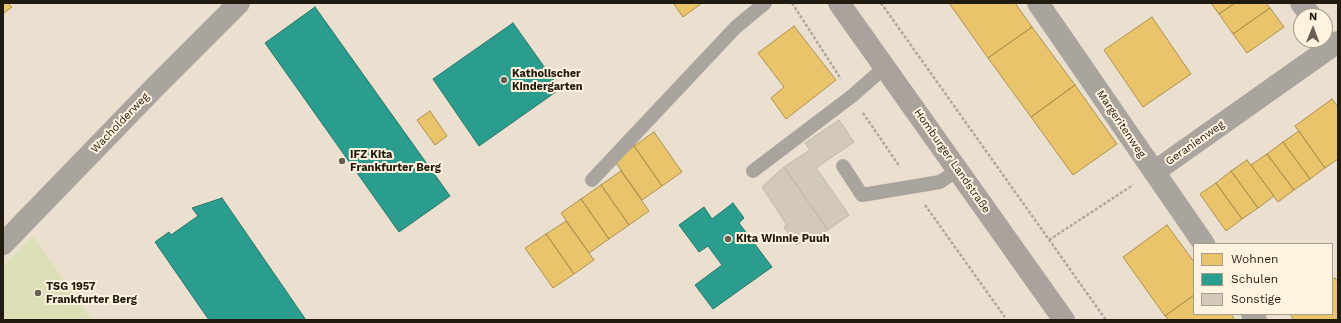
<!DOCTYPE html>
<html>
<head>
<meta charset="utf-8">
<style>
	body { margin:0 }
	#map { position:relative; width:1341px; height:323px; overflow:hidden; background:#ebe0cf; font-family:"Work Sans",sans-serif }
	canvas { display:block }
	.frame { position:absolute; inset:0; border:4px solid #221b0f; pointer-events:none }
	.legend { position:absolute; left:1193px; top:243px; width:140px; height:72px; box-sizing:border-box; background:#fff2de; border:1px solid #a79c8b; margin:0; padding:5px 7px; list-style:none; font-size:12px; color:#221b0f }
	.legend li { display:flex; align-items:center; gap:8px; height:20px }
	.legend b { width:20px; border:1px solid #a79c8b }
	.north { position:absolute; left:1293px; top:8px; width:40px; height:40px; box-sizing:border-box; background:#fff2de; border:1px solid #a79c8b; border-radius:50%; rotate:1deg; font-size:11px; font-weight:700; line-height:16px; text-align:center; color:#221b0f }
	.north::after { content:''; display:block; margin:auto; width:14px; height:18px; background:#686052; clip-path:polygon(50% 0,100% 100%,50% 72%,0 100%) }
</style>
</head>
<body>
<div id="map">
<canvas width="1341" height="323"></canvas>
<div class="frame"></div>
<ul class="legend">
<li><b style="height:11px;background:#e9c46a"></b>Wohnen</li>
<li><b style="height:11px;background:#2a9d8f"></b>Schulen</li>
<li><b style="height:11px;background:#d2c9bb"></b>Sonstige</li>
</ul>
<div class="north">N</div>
</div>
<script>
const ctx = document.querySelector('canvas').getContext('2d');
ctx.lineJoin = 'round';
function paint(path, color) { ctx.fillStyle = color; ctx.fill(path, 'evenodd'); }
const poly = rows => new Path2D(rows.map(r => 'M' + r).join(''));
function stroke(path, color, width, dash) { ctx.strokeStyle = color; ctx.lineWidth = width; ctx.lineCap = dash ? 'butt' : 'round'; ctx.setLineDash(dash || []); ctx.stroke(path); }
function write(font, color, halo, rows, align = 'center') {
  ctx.font = font + ' "Work Sans",sans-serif'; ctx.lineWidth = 4; ctx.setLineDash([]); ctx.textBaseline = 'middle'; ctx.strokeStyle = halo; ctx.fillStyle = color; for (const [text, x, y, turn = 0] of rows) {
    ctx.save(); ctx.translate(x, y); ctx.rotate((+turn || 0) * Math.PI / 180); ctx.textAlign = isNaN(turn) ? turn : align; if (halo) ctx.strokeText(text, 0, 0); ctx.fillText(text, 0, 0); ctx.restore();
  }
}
const green = poly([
	[33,236,92,320,3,320,3,266]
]);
const homes = poly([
	[3,3,8,3,12,7,3,14,3,3],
	[673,3,702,3,683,17,673,3],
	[949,3,1015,3,1032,27,988,58,949,3],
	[1211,3,1235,3,1219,14,1211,3],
	[1235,3,1266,3,1270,8,1233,34,1219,14,1235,3],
	[1270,8,1284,27,1247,53,1233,34,1270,8],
	[1152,17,1191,74,1143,107,1104,50,1152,17],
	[794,26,836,80,786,119,771,98,784,87,758,53,794,26],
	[1032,27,1075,85,1031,117,988,58,1032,27],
	[1075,85,1117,144,1073,175,1031,117,1075,85],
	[1332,99,1338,107,1338,159,1325,168,1295,126,1332,99],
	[430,111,447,136,435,145,417,120,430,111],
	[1299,131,1325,168,1310,179,1283,142,1299,131],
	[654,132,682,172,662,186,634,146,654,132],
	[1283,142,1310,179,1294,190,1267,154,1283,142],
	[634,146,662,186,642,200,614,160,634,146],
	[1267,154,1294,190,1278,202,1251,165,1267,154],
	[1247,160,1274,196,1258,208,1231,171,1247,160],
	[621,171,649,211,629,225,601,185,621,171],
	[1231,171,1258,208,1242,219,1216,183,1231,171],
	[1216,183,1242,219,1226,231,1200,194,1216,183],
	[601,185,629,225,609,239,581,199,601,185],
	[581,199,609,239,589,253,561,213,581,199],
	[566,221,594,260,574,274,546,234,566,221],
	[1167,225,1194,262,1194,295,1165,316,1123,257,1167,225],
	[546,234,574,274,553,288,525,248,546,234],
	[1335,278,1338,282,1338,320,1294,320,1290,314,1332,314,1332,280,1335,278],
	[1194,295,1194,314,1231,314,1235,320,1169,320,1165,316,1194,295]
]);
const schools = poly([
	[315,7,450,196,399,232,265,43,315,7],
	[513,23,560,89,479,146,433,79,513,23],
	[222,198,306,320,209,320,155,242,169,232,171,235,198,216,192,208,222,198],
	[733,203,744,218,739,223,772,267,713,309,695,285,722,265,708,246,699,252,679,225,704,207,712,219,733,203]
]);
const building = poly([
	[839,120,854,142,816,168,849,215,828,230,784,167,810,150,805,143,839,120],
	[784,167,828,230,796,245,784,227,787,225,762,187,784,167]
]);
const path = poly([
	[792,3,841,79],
	[881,3,1106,320],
	[863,113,900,167],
	[925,205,1007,320],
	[1049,240,1133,185]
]);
const lane = poly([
	[843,166,862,195,940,182,958,170],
	[753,171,852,96,885,67],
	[592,180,736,27,765,3]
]);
const street = poly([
	[1038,3,1204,244],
	[1301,3,1311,16],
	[1154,172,1338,42],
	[3,244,156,86,239,3],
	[1252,314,1256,320]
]);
const secondary = poly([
	[839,3,1064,320]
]);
const markers = [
	[504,80,4,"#686052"],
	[342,161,4,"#686052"],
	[728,239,4,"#686052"],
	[38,293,4,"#686052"]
];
const poiNames = [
	["Katholischer",512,74],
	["Kindergarten",512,87],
	["IFZ Kita",350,155],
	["Frankfurter Berg",350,168],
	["Kita Winnie Puuh",736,239],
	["TSG 1957",46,287],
	["Frankfurter Berg",46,300]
];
const streetNames = [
	["Wacholderweg",120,123,-46],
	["Margeritenweg",1121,124,56],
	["Geranienweg",1195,143,-35],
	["Homburger Landstraße",952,161,55]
];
paint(green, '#dde0b7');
paint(homes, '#e9c46a');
stroke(homes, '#ad914f', 1);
paint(schools, '#2a9d8f');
stroke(schools, '#287669', 1);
paint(building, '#d2c9bb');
stroke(building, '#beb6a8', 1);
stroke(path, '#aea7a0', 2.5, [3, 2]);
stroke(lane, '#aaa49f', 14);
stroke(street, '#aaa49f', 22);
stroke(secondary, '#aaa29c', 22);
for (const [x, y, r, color] of markers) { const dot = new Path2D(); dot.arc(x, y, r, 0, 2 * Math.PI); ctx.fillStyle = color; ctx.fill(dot); stroke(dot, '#fff2de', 1.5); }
write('bold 11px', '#221b0f', '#fff2de', poiNames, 'left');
write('11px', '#221b0f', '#fff2de', streetNames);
</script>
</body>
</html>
